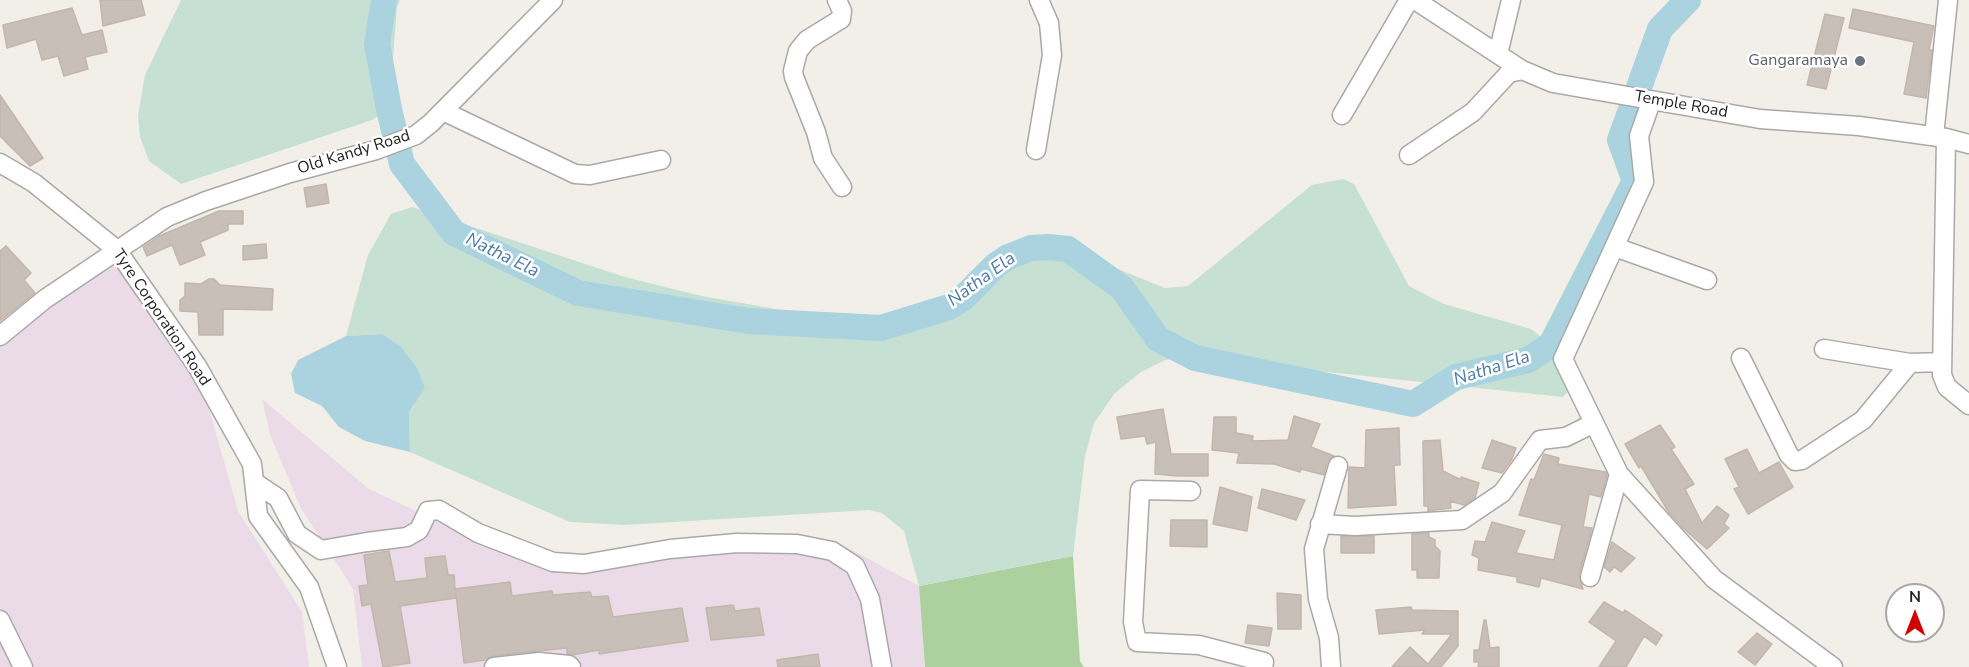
<!DOCTYPE html>
<html>
<head>
<meta charset="utf-8">
<style>
	body { margin:0 }
	#map { position:relative; width:1969px; height:667px; overflow:hidden; background:#f2efe9; font-family:"Nunito Sans",sans-serif }
	canvas { display:block }
	.north { position:absolute; left:1885px; top:583px; width:60px; height:60px; box-sizing:border-box; background:#fff; border:2px solid #a7a7a7; border-radius:50%; rotate:0deg; font-size:16px; font-weight:700; line-height:24px; text-align:center; color:#222 }
	.north::after { content:''; display:block; margin:auto; width:21px; height:27px; background:#d40000; clip-path:polygon(50% 0,100% 100%,50% 72%,0 100%) }
</style>
</head>
<body>
<div id="map">
<canvas width="1969" height="667"></canvas>
<div class="north">N</div>
</div>
<script>
const ctx = document.querySelector('canvas').getContext('2d');
ctx.lineJoin = 'round';
function paint(path, color) { ctx.fillStyle = color; ctx.fill(path, 'evenodd'); }
const poly = rows => new Path2D(rows.map(r => 'M' + r).join(''));
function stroke(path, color, width, dash) { ctx.strokeStyle = color; ctx.lineWidth = width; ctx.lineCap = dash ? 'butt' : 'round'; ctx.setLineDash(dash || []); ctx.stroke(path); }
function write(font, color, halo, rows, align = 'center') {
  ctx.font = font + ' "Nunito Sans",sans-serif'; ctx.lineWidth = 5; ctx.setLineDash([]); ctx.textBaseline = 'middle'; ctx.strokeStyle = halo; ctx.fillStyle = color; for (const [text, x, y, turn = 0] of rows) {
    ctx.save(); ctx.translate(x, y); ctx.rotate((+turn || 0) * Math.PI / 180); ctx.textAlign = isNaN(turn) ? turn : align; if (halo) ctx.strokeText(text, 0, 0); ctx.fillText(text, 0, 0); ctx.restore();
  }
}
const industrial = poly([
	[117,250,197,366,238,511,302,612,309,667,0,667,0,336],
	[262,399,369,489,528,563,719,537,835,541,919,586,925,667,362,667,353,589,301,508,270,435]
]);
const forest = poly([
	[1073,556,1080,661,1084,667,925,667,919,586]
]);
const wetland = poly([
	[181,0,400,0,397,7,389,109,372,120,181,184,149,161,140,137,138,116,145,75],
	[1343,179,1354,184,1409,286,1444,304,1531,329,1551,345,1573,377,1573,386,1563,397,1195,358,1165,360,1141,372,1115,393,1094,423,1085,456,1073,556,919,586,904,531,882,513,869,510,625,525,570,522,410,452,409,412,415,404,382,334,346,336,368,255,391,214,412,207,625,277,702,296,793,312,858,318,898,318,949,307,962,299,996,265,1008,257,1031,248,1049,247,1068,249,1165,288,1188,286,1312,185]
]);
const water = poly([
	[382,334,401,347,417,368,425,388,409,412,410,452,365,441,339,427,322,406,295,393,291,374,298,360,346,336]
]);
const river = poly([
	[384,0,377,44,389,109,402,164,454,233,578,293,748,321,881,328,949,307,962,299,996,265,1008,257,1031,248,1049,247,1068,249,1122,288,1158,339,1195,358,1413,404,1456,377,1528,360,1551,345,1635,181,1620,140,1660,29,1688,0]
]);
const building = poly([
	[100,0,141,0,145,15,103,26,100,0],
	[72,8,82,35,102,30,107,52,85,57,88,69,64,76,58,56,42,60,36,39,7,48,3,25,72,8],
	[1853,9,1934,26,1929,50,1932,50,1926,98,1904,94,1914,42,1849,28,1853,9],
	[1825,14,1844,18,1826,89,1807,85,1825,14],
	[0,95,43,158,30,166,0,136,0,95],
	[326,184,329,203,307,207,304,188,326,184],
	[219,211,243,211,243,224,228,224,228,230,200,242,205,255,180,265,172,245,147,256,143,247,159,236,219,211],
	[266,244,267,258,243,260,243,246,266,244],
	[6,246,31,273,24,280,35,293,0,321,0,251,6,246],
	[209,279,214,279,220,285,273,289,272,310,223,309,223,335,199,335,198,312,180,311,180,300,185,296,185,283,201,284,209,279],
	[1163,409,1171,454,1208,454,1208,476,1178,476,1155,474,1156,442,1147,444,1145,436,1121,439,1117,417,1163,409],
	[1294,416,1320,424,1311,447,1334,456,1327,462,1324,475,1301,469,1300,472,1274,464,1237,463,1239,453,1212,450,1214,417,1236,417,1236,433,1253,436,1252,441,1288,440,1294,416],
	[1660,425,1675,447,1671,449,1694,484,1685,489,1702,523,1717,506,1729,515,1724,524,1729,528,1707,549,1684,529,1668,511,1641,466,1639,468,1625,444,1660,425],
	[1399,428,1400,465,1394,465,1396,505,1348,508,1349,467,1365,468,1366,430,1399,428],
	[1440,440,1443,471,1461,480,1461,477,1479,483,1475,498,1464,505,1450,501,1451,508,1428,511,1428,506,1424,506,1423,441,1440,440],
	[1492,440,1516,448,1512,459,1502,473,1482,468,1492,440],
	[1747,449,1759,473,1779,462,1793,487,1748,514,1734,489,1739,487,1725,459,1747,449],
	[1544,454,1559,458,1558,464,1606,472,1607,475,1601,497,1589,494,1583,527,1592,528,1579,575,1583,589,1541,578,1539,587,1517,582,1517,577,1478,570,1479,558,1472,555,1475,541,1485,542,1492,522,1525,531,1516,553,1554,560,1562,525,1519,515,1531,479,1534,480,1544,454],
	[1220,487,1252,497,1247,531,1213,524,1220,487],
	[1262,489,1305,500,1296,520,1258,508,1262,489],
	[1171,520,1207,520,1207,547,1170,546,1171,520],
	[1429,533,1429,537,1435,540,1435,546,1440,551,1439,578,1417,578,1417,570,1412,570,1412,534,1429,533],
	[1341,536,1374,536,1374,553,1341,553,1341,536],
	[1612,542,1635,558,1621,572,1614,567,1610,572,1604,567,1612,542],
	[389,551,395,582,427,578,425,558,445,556,448,575,454,575,455,589,510,582,512,596,552,591,553,595,590,592,592,597,608,596,613,617,682,608,688,641,599,654,599,650,572,655,567,654,567,648,538,651,493,656,485,660,464,663,456,594,456,598,400,606,410,663,383,667,371,604,362,606,359,586,368,585,364,555,389,551],
	[1277,593,1301,595,1301,629,1278,629,1277,593],
	[1604,602,1623,613,1625,610,1662,635,1656,645,1644,636,1626,667,1599,667,1616,641,1589,622,1604,602],
	[733,605,735,611,759,608,764,635,711,640,706,608,733,605],
	[1411,607,1412,610,1458,611,1458,646,1441,667,1392,667,1410,647,1428,664,1452,634,1422,634,1425,630,1379,634,1376,610,1411,607],
	[1484,620,1486,620,1490,648,1499,647,1499,667,1478,667,1479,662,1474,662,1474,650,1479,650,1484,620],
	[1248,625,1272,628,1269,646,1245,643,1248,625],
	[1757,633,1772,644,1755,665,1738,652,1757,633],
	[818,654,820,667,778,667,777,660,818,654]
]);
const minor = poly([
	[837,0,842,11,841,19,807,40,798,51,793,71,794,77,816,132,823,158,842,187],
	[1415,0,1522,70,1553,83,1760,119,1859,126,1946,138,1969,144],
	[1498,54,1511,0],
	[443,111,575,174,590,175,661,160],
	[1342,115,1409,0],
	[1934,136,1948,0],
	[1946,138,1942,375,1947,387,1969,405],
	[1036,150,1052,55,1049,23,1039,0],
	[1409,155,1473,112,1509,73,1522,70],
	[0,163,34,183,117,250,197,366,252,464,258,516,309,587,337,667],
	[1615,247,1707,280],
	[0,336,45,299,167,217,206,201,290,173,376,150,416,135,431,123,553,0],
	[1824,349,1910,363,1942,362],
	[1741,358,1789,455,1795,461,1802,460,1863,420,1910,363],
	[1619,474,1714,579,1833,667],
	[254,482,278,498,297,534,321,550,367,542,407,537,419,530,428,511,439,510,478,533,553,562,584,564,670,549,737,543,797,544,832,551,855,566,870,599,882,667],
	[1191,491,1140,490,1133,622,1137,642,1199,645,1264,662,1263,667],
	[1320,524,1355,526,1462,520,1502,493,1540,440,1566,437,1594,423],
	[1590,577,1619,474,1563,359,1644,182,1639,136,1651,102],
	[0,620,23,667],
	[494,667,539,662,569,665,571,667],
	[1331,667,1329,638,1318,599,1314,549,1338,466]
]);
const markers = [
	[1860,61,6,"#6b7280"]
];
const worshipNames = [
	["Gangaramaya",1848,61]
];
const streetNames = [
	["Temple Road",1681,105,10],
	["Old Kandy Road",354,153,-17],
	["Tyre Corporation Road",161,318,56]
];
const waterNames = [
	["Natha Ela",502,256,26],
	["Natha Ela",982,280,-36],
	["Natha Ela",1492,369,-18]
];
paint(industrial, '#ebdbe8');
paint(forest, '#add19e');
paint(wetland, '#c6e0d4');
paint(water, '#aad3df');
stroke(river, '#aad3df', 26);
paint(building, '#c7bfb8');
stroke(building, '#c4b6ab', 1.5);
stroke(minor, '#a9a9a9', 21);
stroke(minor, '#fff', 18);
for (const [x, y, r, color] of markers) { const dot = new Path2D(); dot.arc(x, y, r, 0, 2 * Math.PI); ctx.fillStyle = color; ctx.fill(dot); stroke(dot, '#fff', 2); }
write('16px', '#5b616d', '#fff', worshipNames, 'right');
write('16px', '#222', '#fff', streetNames);
write('italic 18px', '#4a7aab', '#fff', waterNames);
</script>
</body>
</html>
